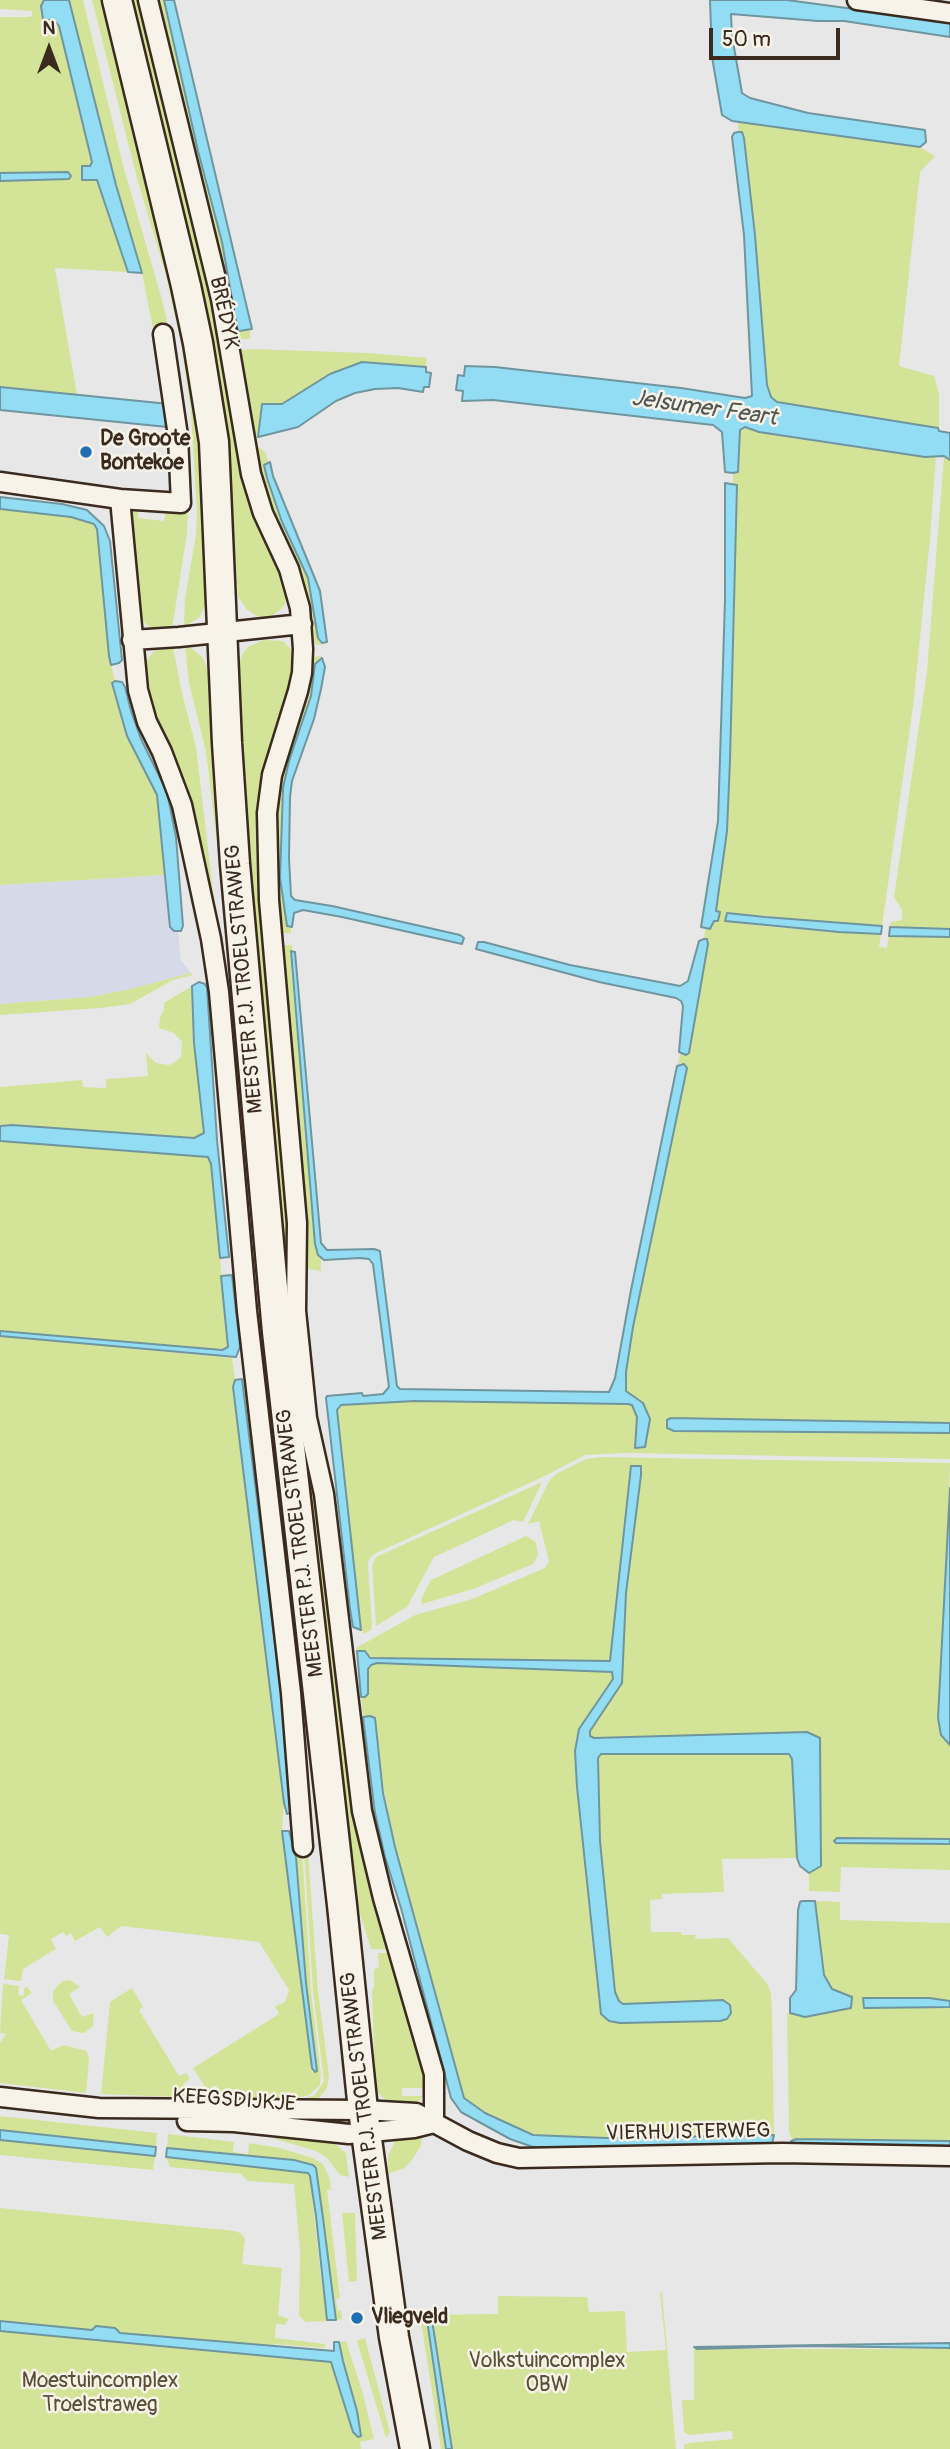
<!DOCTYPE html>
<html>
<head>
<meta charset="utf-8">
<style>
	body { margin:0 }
	#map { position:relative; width:950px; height:2449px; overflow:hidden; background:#e8e7e8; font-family:Pangolin,sans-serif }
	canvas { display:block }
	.north { position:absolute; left:14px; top:14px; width:70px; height:70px; -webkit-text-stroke:5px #f7f3e8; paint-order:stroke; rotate:0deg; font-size:19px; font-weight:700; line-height:28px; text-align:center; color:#3b2a1e }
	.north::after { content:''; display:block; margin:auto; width:24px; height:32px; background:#3b2a1e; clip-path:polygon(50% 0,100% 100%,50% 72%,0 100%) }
	.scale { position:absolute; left:709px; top:28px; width:131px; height:32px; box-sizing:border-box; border:4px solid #3b2a1e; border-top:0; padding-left:9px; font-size:21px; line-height:24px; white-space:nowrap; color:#3b2a1e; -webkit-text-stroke:5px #f7f3e8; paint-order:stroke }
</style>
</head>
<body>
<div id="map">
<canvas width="950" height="2449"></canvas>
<div class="north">N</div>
<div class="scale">50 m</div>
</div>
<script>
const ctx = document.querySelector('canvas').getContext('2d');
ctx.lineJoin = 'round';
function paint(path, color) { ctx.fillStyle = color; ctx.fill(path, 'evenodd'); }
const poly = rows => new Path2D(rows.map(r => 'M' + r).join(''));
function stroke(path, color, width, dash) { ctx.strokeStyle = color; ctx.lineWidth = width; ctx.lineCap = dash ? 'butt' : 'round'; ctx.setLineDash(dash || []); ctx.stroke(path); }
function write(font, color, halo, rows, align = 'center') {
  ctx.font = font + ' Pangolin,sans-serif'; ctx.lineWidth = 5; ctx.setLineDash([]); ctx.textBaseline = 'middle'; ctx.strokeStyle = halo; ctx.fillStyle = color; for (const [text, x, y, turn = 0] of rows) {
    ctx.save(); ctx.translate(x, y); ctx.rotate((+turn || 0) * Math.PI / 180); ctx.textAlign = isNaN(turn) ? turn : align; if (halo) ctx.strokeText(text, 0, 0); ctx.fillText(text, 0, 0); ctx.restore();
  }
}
const built = poly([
	[165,875,170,927,178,931,181,960,191,973,131,989,90,997,0,1004,0,885]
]);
const green = poly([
	[0,0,44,0,41,6,59,26,92,162,91,166,82,166,83,179,97,180,128,272,55,268,77,395,0,387,0,181,59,180,68,172,0,173,0,17,28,17,32,16,32,11,0,9],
	[69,0,83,0,124,169,161,296,168,325,165,326,153,328,142,273,116,185],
	[92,0,107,0,182,309,203,455,207,600,200,617,184,627,185,599,196,534,197,514,191,411,181,343,166,275,138,182],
	[126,0,141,0,287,590,285,604,280,610,270,617,259,617,247,610,238,596,227,453],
	[154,0,164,0,198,151,222,242,237,328,239,331,250,329,250,339,239,339,234,334],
	[738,122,902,143,920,147,935,156,920,172,899,366,934,376,939,394,939,428,777,402,771,397,767,385,748,165,744,138,742,133,738,132],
	[252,349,367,353,427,358,426,367,374,362,330,374,282,404,261,404,256,445,266,453,268,462,264,465,274,500,308,578,318,638,322,646,309,641,256,464,239,354,242,350],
	[745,426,759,432,844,446,925,457,936,456,930,539,913,707,882,926,727,913,725,921,770,927,881,934,879,947,887,948,889,936,950,937,950,1423,671,1418,667,1428,674,1431,950,1433,950,1459,625,1453,585,1455,545,1476,374,1554,369,1559,368,1565,372,1623,371,1630,364,1634,361,1627,337,1409,341,1405,415,1401,628,1404,632,1405,637,1417,635,1448,649,1430,650,1419,646,1408,626,1391,626,1372,633,1327,687,1068,681,1063,678,1064,680,1054,686,1055,689,1053,707,939,704,939,705,929,710,929,714,921,718,920,720,913,716,912,727,831,730,760,737,485,733,484,733,473,738,472,740,429],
	[944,456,950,460,950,929,890,927,891,922,902,920,902,910,894,897,927,671],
	[0,509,71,517,94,525,97,529,111,664,115,681,112,683,127,736,157,795,165,875,0,885],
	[135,509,138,509,138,518,164,521,166,509,188,511,187,533,172,629,151,628,139,618,128,519],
	[263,640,283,641,295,654,294,677,266,772,312,1463,393,1950,371,1949,352,1888,305,1503,245,858,238,666,242,655,248,647],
	[173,646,181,689,196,747,220,950,151,716,143,669,147,660,154,651],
	[185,647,191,648,203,658,211,678,226,917,206,752,189,683],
	[322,656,315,664,311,696,289,761,283,788,280,878,287,926,291,927,291,933,281,933,278,930,274,797,311,657],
	[283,945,292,945,292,951,290,954,313,1225,315,1244,318,1255,321,1258,321,1271,309,1269,305,1267,281,947],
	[191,973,193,975,173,980,130,1004,101,1008,0,1015,0,1004,90,997,131,989],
	[192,986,194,1043,204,1133,194,1138,12,1125,0,1126,0,1087,82,1080,83,1087,106,1088,106,1079,148,1076,146,1053,156,1063,169,1065,175,1062,181,1057,182,1042,174,1033,159,1028,160,1017,164,1010,164,1003],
	[0,1141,208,1156,211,1163,228,1347,212,1350,0,1331],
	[0,1336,232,1358,235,1380,233,1387,284,1803,282,1831,312,2068,317,2071,306,1983,296,1857,289,1831,296,1833,303,1863,311,1992,321,2075,320,2085,309,2095,296,2098,274,2099,274,2105,215,2104,211,2098,220,2093,216,2085,207,2090,193,2068,279,2014,275,2006,285,2002,289,1990,259,1942,121,1926,107,1937,100,1927,75,1941,71,1933,66,1936,63,1932,51,1939,56,1949,23,1969,21,1981,4,1979,9,1935,0,1934],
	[601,1457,950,1463,941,1735,950,1745,950,1839,835,1839,836,1843,839,1844,950,1844,950,1870,841,1867,840,1892,809,1891,809,1873,821,1865,820,1738,594,1738,590,1736,590,1731,622,1682,626,1593,641,1466,632,1466,610,1661,369,1658,365,1651,357,1651,356,1648,415,1615,472,1599,545,1568,549,1562,539,1521,528,1524,549,1481,556,1474,586,1459],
	[542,1482,523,1522,514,1520,434,1557,407,1607,376,1626,372,1565,376,1557],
	[526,1536,536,1542,538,1555,533,1564,473,1589,422,1604,421,1599,431,1580],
	[377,1663,595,1670,613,1673,613,1679,576,1738,575,1751,577,1787,599,2003,601,2014,609,2021,619,2023,720,2021,622,2004,619,2001,615,1992,600,1841,597,1758,601,1754,789,1754,792,1758,797,1858,722,1859,724,1892,662,1894,662,1899,650,1900,651,1932,681,1932,682,1935,696,1935,695,1939,728,1938,768,1985,771,1994,772,2013,774,2135,606,2138,533,2135,485,2113,464,2098,395,1847,370,1716,363,1717,361,1697,365,1697,368,1694,368,1669,371,1665],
	[304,1849,308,1853,318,1991,329,2075,327,2088,318,2099,311,2102,297,2101,315,2095,324,2081,313,1992],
	[815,1901,840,1902,840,1920,950,1923,950,2001,929,1998,863,1998,864,2008,950,2007,950,2141,797,2139,793,2141,789,2132,787,2013,805,2017,851,2008,852,1998,832,1989,824,1975],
	[378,1953,393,1953,425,2066,427,2088,402,2088,402,2096,423,2096,417,2103,409,2106,390,2104,378,2093,375,2085,372,1989,374,1989,374,1969,379,1968],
	[70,1980,80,1987,69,1994,82,2017,94,2013,93,2026,84,2033,72,2031,53,2001,53,1992,57,1986,63,1981],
	[3,1984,19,1986,18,1995,23,1996,25,1987,28,1988,32,1993,21,2000,51,2051,63,2045,87,2051,89,2059,86,2093,0,2083,0,2043,6,2034,0,2033],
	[132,1988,143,2007,139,2010,179,2076,186,2073,190,2079,183,2084,188,2092,195,2088,201,2098,101,2094,110,2002],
	[0,2116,157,2133,156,2147,0,2130],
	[422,2133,421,2146,410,2163,404,2168,388,2174,388,2155,395,2142,403,2136],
	[168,2134,234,2142,233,2152,248,2154,249,2143,280,2148,313,2158,323,2164,330,2179,331,2190,327,2190,340,2298,336,2299,338,2311,341,2311,342,2319,336,2320,316,2168,293,2160,167,2148],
	[275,2135,315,2139,335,2144,346,2153,349,2177,340,2175,327,2158,316,2151,275,2139],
	[0,2140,155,2156,153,2170,0,2155],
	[166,2157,307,2173,310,2176,321,2278,328,2321,306,2322,299,2316,300,2250,294,2184,248,2181,241,2174,170,2167],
	[0,2208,235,2231,240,2233,245,2238,242,2264,282,2268,278,2315,289,2319,284,2325,276,2324,275,2338,325,2344,325,2348,274,2344,274,2346,119,2333,115,2328,96,2326,92,2330,0,2321],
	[342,2213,355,2213,357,2281,349,2282],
	[662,2292,676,2449,452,2449,431,2320,427,2320,446,2449,441,2449,420,2315,498,2314,498,2296,587,2297,589,2312,625,2311,627,2352,666,2350,660,2293],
	[0,2331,331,2362,357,2411,343,2361,339,2342,346,2341,363,2394,374,2439,360,2442,361,2449,0,2449],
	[365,2338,390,2432,386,2438,357,2341],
	[694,2347,698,2349,950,2349,950,2449,684,2449,684,2445,690,2443,733,2439,732,2431,689,2435,684,2432,682,2400,694,2400]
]);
const water = poly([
	[44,0,69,0,116,185,142,273,128,272,97,180,82,180,82,166,90,166,92,162,59,26,55,21,43,19,41,6,44,0],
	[164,0,174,0,252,329,239,331,237,328,222,242,198,151,164,0],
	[710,0,787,0,950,22,950,37,844,21,818,21,731,14,732,36,742,93,750,98,808,113,925,130,926,142,920,147,732,121,722,115,712,57,710,0],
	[738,132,742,132,744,138,755,235,767,385,771,397,777,402,938,428,939,431,950,433,950,460,944,456,925,457,759,432,745,427,740,430,738,472,733,473,725,472,722,432,713,425,493,400,462,401,463,391,456,390,458,375,464,376,465,366,495,367,681,388,745,398,752,396,744,235,732,137,734,133,738,132],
	[68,172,71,176,69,179,0,181,0,173,68,172],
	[362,362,426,367,426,372,431,373,429,387,424,387,423,392,398,388,375,389,355,393,336,401,298,427,258,437,262,404,282,404,330,374,362,362],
	[0,387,169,404,167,427,0,410,0,387],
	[270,462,273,476,320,591,327,642,322,643,318,638,308,578,282,522,267,478,264,465,270,462],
	[725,483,737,485,730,760,727,831,716,911,720,912,718,921,714,921,710,929,701,927,718,821,725,600,725,483],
	[0,497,62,504,87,510,104,526,110,541,122,660,119,663,111,665,109,656,97,529,94,524,71,517,0,509,0,497],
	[322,658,325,667,321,689,314,719,292,781,290,797,289,858,291,896,295,900,332,906,460,935,464,938,462,944,342,917,303,910,294,913,292,927,287,926,280,878,283,788,289,761,311,696,315,664,322,658],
	[115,681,122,682,125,687,131,711,141,739,167,792,176,837,183,926,181,931,174,931,170,927,157,795,127,736,112,683,115,681],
	[727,913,765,917,882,926,881,934,839,932,725,921,727,913],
	[890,927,950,929,950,937,889,936,890,927],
	[704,939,707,939,708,944,689,1053,686,1055,679,1052,683,1006,681,1001,676,998,599,982,476,949,478,942,484,942,570,965,680,986,688,981,699,941,704,939],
	[291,951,295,952,321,1243,327,1250,374,1249,380,1251,397,1386,400,1389,609,1392,615,1378,631,1290,677,1066,684,1064,687,1068,633,1327,626,1372,626,1391,643,1403,650,1419,645,1447,635,1448,637,1417,632,1405,628,1404,415,1401,341,1405,337,1410,361,1630,353,1627,350,1609,326,1398,327,1396,362,1393,363,1396,383,1394,389,1387,373,1264,369,1259,360,1258,324,1260,318,1255,315,1244,291,951],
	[199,982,205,984,207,988,217,1140,229,1257,220,1258,211,1164,208,1157,0,1141,0,1126,12,1125,194,1138,204,1133,194,1043,192,986,199,982],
	[232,1275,240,1347,236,1357,0,1336,0,1331,222,1350,228,1347,221,1276,232,1275],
	[242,1379,295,1804,294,1811,287,1814,284,1803,233,1387,235,1380,242,1379],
	[671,1418,950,1423,950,1433,674,1431,667,1428,667,1420,671,1418],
	[631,1466,641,1466,641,1475,626,1593,622,1683,590,1731,590,1736,594,1738,807,1732,820,1738,821,1866,809,1873,800,1866,797,1858,792,1759,789,1754,601,1754,598,1758,600,1841,615,1992,619,2001,623,2004,723,2000,730,2005,731,2013,727,2019,720,2021,620,2023,609,2021,601,2014,577,1787,575,1751,579,1729,613,1679,612,1672,377,1663,371,1665,368,1669,368,1694,365,1697,361,1697,357,1651,365,1651,370,1658,610,1661,631,1466],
	[950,1488,950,1745,941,1735,938,1718,950,1488],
	[370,1716,375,1718,383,1793,395,1847,464,2098,485,2113,533,2135,606,2138,774,2135,772,2144,655,2145,605,2150,533,2147,510,2139,461,2112,451,2098,401,1908,385,1857,375,1813,363,1717,370,1716],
	[282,1831,289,1831,296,1857,306,1983,317,2071,315,2072,312,2068,282,1831],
	[837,1838,950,1839,950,1844,836,1843,834,1841,837,1838],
	[802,1901,815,1901,824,1975,832,1989,852,1997,851,2008,805,2017,790,2013,790,1998,796,1990,798,1910,800,1902,802,1901],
	[863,1998,929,1998,950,2001,950,2007,864,2008,863,1998],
	[0,2130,156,2147,155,2156,0,2140,0,2130],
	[797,2139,950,2141,950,2148,795,2146,791,2141,797,2139],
	[167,2148,294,2160,313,2165,316,2168,323,2218,336,2320,327,2320,316,2216,310,2176,308,2173,166,2157,167,2148],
	[427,2320,432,2320,452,2449,446,2449,427,2320],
	[0,2321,92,2330,96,2326,115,2328,120,2333,334,2351,334,2342,339,2342,343,2361,357,2411,361,2436,358,2437,353,2432,331,2362,0,2331,0,2321],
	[950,2343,950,2348,804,2346,697,2349,694,2347,950,2343]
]);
const minor = poly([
	[148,0,221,299,251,474,263,513,289,569,300,608,303,649,302,673,298,691,272,775,267,813,269,900,297,1223,296,1311,307,1418,324,1494,362,1811,383,1898,434,2074,434,2123],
	[857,0,950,13],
	[0,482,120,499,181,503,178,436,163,334],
	[120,499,138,690,147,722,162,752,182,805,211,939,219,992,247,1311,291,1693,303,1847],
	[132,640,179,637,302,624],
	[0,2097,99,2108,363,2110,416,2113,468,2141,497,2153,519,2158,782,2153,950,2156],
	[187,2121,234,2122,349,2134,414,2128,434,2123]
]);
const primary = poly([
	[117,0,186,286,198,343,214,442,227,743,235,864,277,1332,342,1905,363,2110,394,2337,415,2449]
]);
const markers = [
	[86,452,7,"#1f6fb2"],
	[357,2318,7,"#1f6fb2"]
];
const streetNames = [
	["BRÉDYK",223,313,78],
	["MEESTER P.J. TROELSTRAWEG",245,979,-95],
	["MEESTER P.J. TROELSTRAWEG",301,1543,-97],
	["KEEGSDIJKJE",234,2101,4],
	["MEESTER P.J. TROELSTRAWEG",365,2106,-97],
	["VIERHUISTERWEG",688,2133,-1]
];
const poiNames = [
	["De Groote",100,440],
	["Bontekoe",100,464],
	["Vliegveld",371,2318]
];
const parkNames = [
	["Volkstuincomplex",547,2362],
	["OBW",547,2386],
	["Moestuincomplex",100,2382],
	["Troelstraweg",100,2406]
];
const waterNames = [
	["Jelsumer Feart",704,409,8]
];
paint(built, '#d6d9e8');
paint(green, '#d3e498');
paint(water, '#92ddf3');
stroke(water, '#6f959e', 2);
stroke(minor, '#3b2a1e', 23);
stroke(primary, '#3b2a1e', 33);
stroke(minor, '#f7f3e8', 18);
stroke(primary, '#f7f3e8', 28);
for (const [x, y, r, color] of markers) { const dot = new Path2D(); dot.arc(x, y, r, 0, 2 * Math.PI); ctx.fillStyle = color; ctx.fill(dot); stroke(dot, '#f7f3e8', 2.5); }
write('21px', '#3b2a1e', '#f7f3e8', streetNames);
write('bold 21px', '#3b2a1e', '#f7f3e8', poiNames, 'left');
write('21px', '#594f36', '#f7f3e8', parkNames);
write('italic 23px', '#515753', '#f7f3e8', waterNames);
</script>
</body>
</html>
